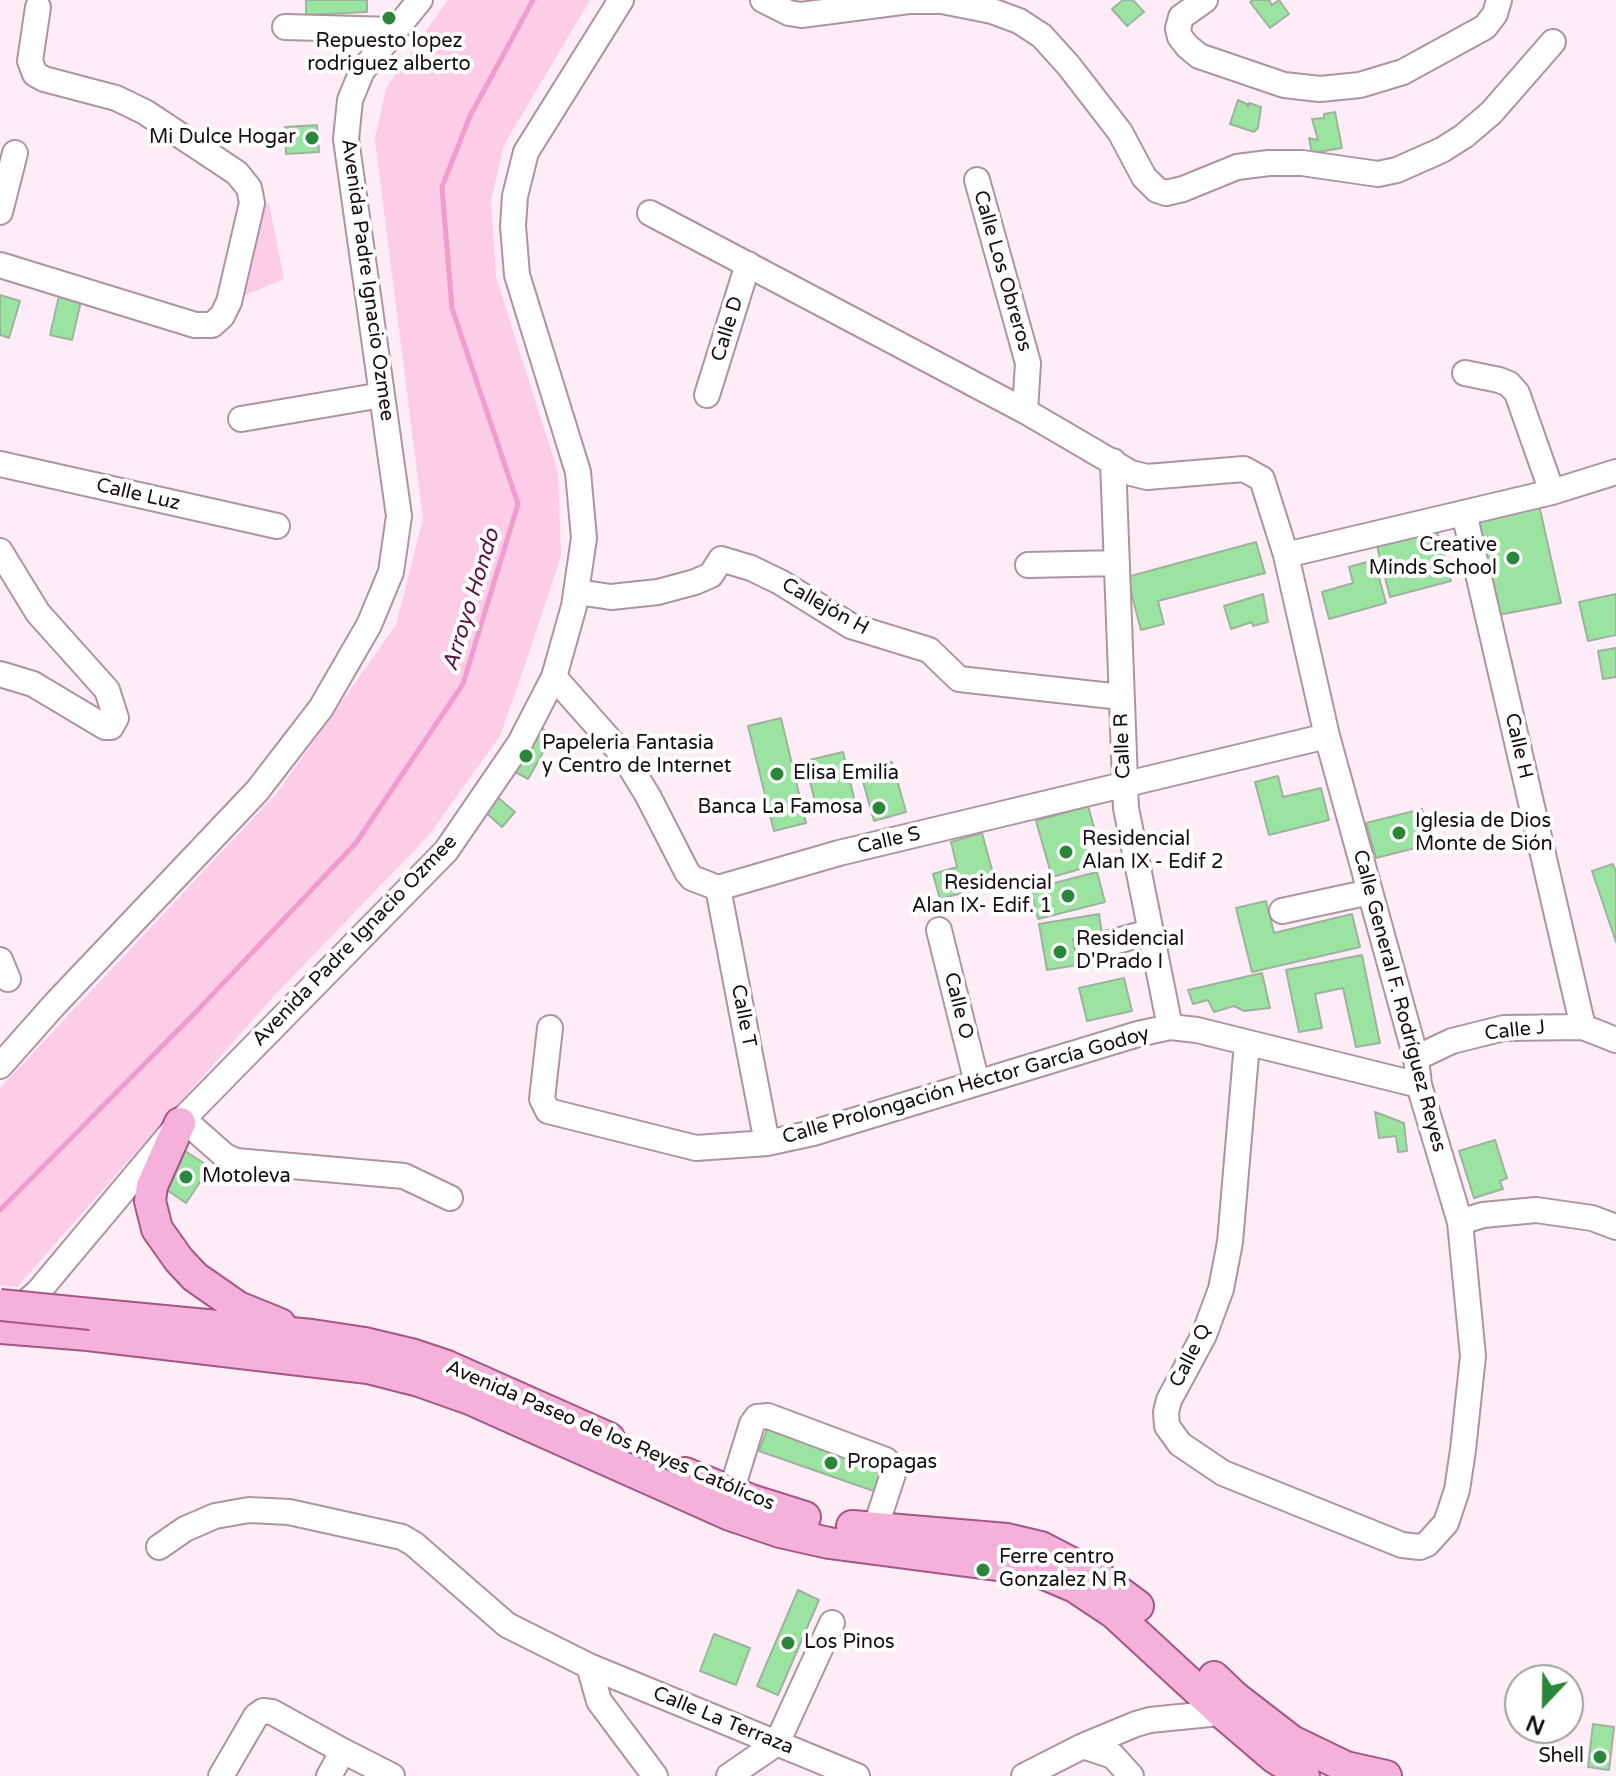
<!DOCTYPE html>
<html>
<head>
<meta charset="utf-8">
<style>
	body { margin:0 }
	#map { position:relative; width:1616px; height:1776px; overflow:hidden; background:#feedf6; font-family:"Varela Round",sans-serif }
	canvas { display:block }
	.north { position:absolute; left:1504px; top:1664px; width:80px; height:80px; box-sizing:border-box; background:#fff; border:2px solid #a29ea0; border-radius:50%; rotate:202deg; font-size:22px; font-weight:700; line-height:32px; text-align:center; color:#160d12 }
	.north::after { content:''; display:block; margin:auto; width:28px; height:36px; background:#288739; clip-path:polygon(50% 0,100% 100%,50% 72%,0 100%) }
</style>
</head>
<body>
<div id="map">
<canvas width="1616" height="1776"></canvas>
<div class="north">N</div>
</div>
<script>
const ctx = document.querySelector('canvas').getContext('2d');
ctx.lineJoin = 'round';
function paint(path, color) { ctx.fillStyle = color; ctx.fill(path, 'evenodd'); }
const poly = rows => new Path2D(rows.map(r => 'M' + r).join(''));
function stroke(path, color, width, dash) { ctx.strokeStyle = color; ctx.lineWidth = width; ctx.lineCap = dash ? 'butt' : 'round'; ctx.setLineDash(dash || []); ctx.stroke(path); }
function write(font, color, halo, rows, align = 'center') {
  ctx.font = font + ' "Varela Round",sans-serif'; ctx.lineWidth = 8; ctx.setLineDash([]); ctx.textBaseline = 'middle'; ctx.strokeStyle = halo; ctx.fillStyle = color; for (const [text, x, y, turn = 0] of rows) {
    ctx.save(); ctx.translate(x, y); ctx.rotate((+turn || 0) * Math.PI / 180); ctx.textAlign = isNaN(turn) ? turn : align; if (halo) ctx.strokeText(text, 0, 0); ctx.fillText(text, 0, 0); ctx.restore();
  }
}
const green = poly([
	[448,0,590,0,504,145,491,200,496,277,558,472,561,556,525,665,500,736,429,835,272,998,17,1287,0,1285,0,1088,277,793,396,625,423,519,375,139,386,88],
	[260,203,269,203,284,279,236,299]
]);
const stream = poly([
	[0,1210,194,1014,356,843,463,684,518,504,452,308,442,187,470,116,533,0]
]);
const building = poly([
	[306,0,367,0,367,12,306,15,306,0],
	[1123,0,1133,0,1144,12,1127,26,1112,9,1123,0],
	[1253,0,1269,0,1272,5,1279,0,1289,14,1270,28,1250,2,1253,0],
	[1238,100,1247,104,1248,107,1249,103,1261,107,1258,128,1254,132,1230,124,1238,100],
	[1335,112,1342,148,1312,153,1309,138,1318,140,1312,119,1324,118,1324,114,1335,112],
	[317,125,319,152,286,154,285,127,317,125],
	[0,295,20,301,9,338,0,335,0,295],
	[59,296,81,301,72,340,50,335,59,296],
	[1537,496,1561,603,1488,617,1464,513,1537,496],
	[1436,527,1451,581,1390,597,1376,542,1436,527],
	[1256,542,1265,573,1158,601,1164,624,1141,630,1127,577,1256,542],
	[1374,560,1386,603,1329,619,1322,592,1353,583,1349,567,1374,560],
	[1263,594,1268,622,1253,626,1252,622,1231,629,1224,606,1263,594],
	[1616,594,1616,635,1588,641,1579,602,1616,594],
	[1616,648,1616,677,1603,679,1598,651,1616,648],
	[781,718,806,823,774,831,748,726,781,718],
	[533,724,553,735,528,779,508,768,533,724],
	[843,752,855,802,841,805,843,812,833,815,831,806,817,810,805,761,843,752],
	[892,762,906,812,874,821,860,771,892,762],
	[1278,776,1283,797,1321,788,1329,820,1269,835,1255,782,1278,776],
	[495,795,515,812,502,827,482,809,495,795],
	[1088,806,1096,834,1083,838,1091,866,1052,877,1036,821,1088,806],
	[1422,809,1431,844,1376,858,1366,823,1422,809],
	[982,833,996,884,940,899,933,874,957,867,951,842,982,833],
	[1613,864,1616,872,1616,942,1592,871,1613,864],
	[1097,872,1105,902,1038,919,1031,889,1097,872],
	[1266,901,1274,933,1352,914,1360,947,1252,972,1236,908,1266,901],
	[1099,914,1102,934,1073,939,1078,965,1047,970,1039,924,1099,914],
	[1362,955,1380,1043,1356,1047,1343,988,1315,994,1322,1028,1299,1032,1286,970,1362,955],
	[1262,973,1270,1008,1244,1011,1234,1006,1214,1012,1208,1000,1193,1004,1188,990,1262,973],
	[1124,978,1132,1011,1087,1021,1079,988,1124,978],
	[1375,1112,1404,1123,1407,1151,1398,1152,1396,1136,1379,1138,1375,1112],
	[1495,1140,1507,1178,1500,1181,1503,1189,1474,1198,1459,1151,1495,1140],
	[185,1151,210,1167,186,1203,161,1186,185,1151],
	[768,1427,897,1472,888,1496,759,1451,768,1427],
	[798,1590,819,1600,778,1695,757,1686,798,1590],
	[714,1634,750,1648,736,1685,700,1671,714,1634],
	[1593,1724,1614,1727,1609,1770,1588,1767,1593,1724]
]);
const minor = poly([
	[763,0,789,13,801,15,909,1,942,1,992,11,1019,21,1042,36,1069,66,1120,132,1144,177,1157,190,1166,193,1183,189,1237,167,1269,163,1302,163,1378,174,1397,170,1442,150,1464,136,1491,113,1553,42],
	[1205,0,1181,17,1178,29,1180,37,1187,46,1199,56,1284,85,1320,89,1360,85,1403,72,1485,27,1495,14,1499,0],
	[285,27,394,30],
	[977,180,1028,363,1025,411],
	[0,212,15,153],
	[650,213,1025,411,1131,473,1147,477,1244,469,1262,479,1286,555,1327,736,1416,1058,1419,1085,1460,1222,1473,1356,1463,1450,1457,1490,1446,1523,1427,1544,1420,1547,1402,1545,1223,1473,1180,1444,1167,1426,1166,1412,1169,1400,1204,1335,1221,1289,1230,1242,1247,1043],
	[0,265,195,325,212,325,222,316,229,302,252,203,249,188,237,173,145,112,116,98,44,79,35,74,30,61,38,7],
	[1465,373,1499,380,1509,384,1517,393,1552,492],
	[707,395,748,264],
	[241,419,382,395],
	[1113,461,1126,808,1170,1027],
	[0,464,277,526],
	[1464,513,1583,1027],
	[0,551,38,613,107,690,116,718,111,727,105,727,33,684,0,674],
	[1286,555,1552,492,1616,472],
	[1028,565,1117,563],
	[577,592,611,597,658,592,695,582,711,575,721,559,751,568,780,582,851,626,929,650,959,679,1121,697],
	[554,677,623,755,648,796,687,872,692,878,718,888,839,853,1327,736],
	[718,888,767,1143],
	[1282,911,1370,892],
	[939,930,977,1083],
	[1092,948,1149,932],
	[0,960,8,979],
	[550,1028,542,1099,548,1111,696,1148,767,1143,813,1133,1138,1034,1170,1027,1197,1030,1419,1085],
	[1416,1058,1452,1041,1504,1028,1583,1027,1616,1040],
	[0,1066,55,1004,257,791,321,708,369,625,391,572,399,516,346,139,350,100,362,71,420,0],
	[183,1119,225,1156,236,1161,404,1176,450,1198],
	[1460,1222,1483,1215,1536,1210,1592,1218,1616,1227],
	[10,1316,38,1292,183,1119,446,851,520,743,554,677,574,606,584,538,578,472,517,275,513,226,515,196,526,152,621,0],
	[731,1492,752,1424,757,1417,768,1416,886,1460,893,1474,875,1529],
	[159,1547,185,1529,215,1516,249,1510,289,1512,402,1537,414,1544,507,1625,589,1666,599,1701,655,1776],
	[589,1666,857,1776],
	[1083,1746,1113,1756,1131,1776],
	[221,1776,256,1716,263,1711,272,1712,343,1751],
	[329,1776,343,1751,392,1776],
	[729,1776,777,1743,832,1623],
	[1024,1776,1083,1746,1136,1724,1150,1720,1210,1714,1220,1711,1229,1703]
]);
const major = poly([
	[180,1123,152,1186,150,1201,157,1229,179,1260,195,1277,238,1307,280,1324],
	[91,1314,312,1335,365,1343,411,1354,447,1366,609,1438],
	[0,1328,88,1335,368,1368,419,1381,470,1399,730,1515,780,1532,829,1543,1035,1570,1075,1587,1114,1613,1220,1711,1275,1758,1304,1776],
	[685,1473,751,1500,805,1517],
	[852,1526,1007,1539,1041,1547,1099,1577,1138,1606],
	[1214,1677,1235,1697,1292,1741,1346,1767,1386,1776]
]);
const majorBridge = poly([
	[0,1305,91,1314]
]);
const markers = [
	[389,18,8,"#288739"],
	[312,138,8,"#288739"],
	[1513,558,8,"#288739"],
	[526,756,8,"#288739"],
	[777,774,8,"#288739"],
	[879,808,8,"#288739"],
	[1399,833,8,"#288739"],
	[1066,852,8,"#288739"],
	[1068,896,8,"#288739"],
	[1060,952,8,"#288739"],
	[186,1177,8,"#288739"],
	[831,1463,8,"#288739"],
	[983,1570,8,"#288739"],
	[788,1643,8,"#288739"],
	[1600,1757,8,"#288739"]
];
const poiNames = [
	["Repuesto lopez",389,42,"center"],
	["rodriguez alberto",389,65,"center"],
	["Mi Dulce Hogar",296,138,"right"],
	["Creative",1497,546,"right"],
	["Minds School",1497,569,"right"],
	["Papeleria Fantasia",542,744],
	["y Centro de Internet",542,767],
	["Elisa Emilia",793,774],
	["Banca La Famosa",863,808,"right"],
	["Iglesia de Dios",1415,822],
	["Monte de Sión",1415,845],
	["Residencial",1082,840],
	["Alan IX - Edif 2",1082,863],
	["Residencial",1052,884,"right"],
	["Alan IX- Edif. 1",1052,907,"right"],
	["Residencial",1076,940],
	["D'Prado I",1076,963],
	["Motoleva",202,1177],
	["Propagas",847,1463],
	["Ferre centro",999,1558],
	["Gonzalez N R",999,1581],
	["Los Pinos",804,1643],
	["Shell",1584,1757,"right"]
];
const streetNames = [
	["Calle Los Obreros",1002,271,74],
	["Avenida Padre Ignacio Ozmee",367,280,82],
	["Calle D",728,329,-73],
	["Calle Luz",138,495,13],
	["Callejón H",825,607,29],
	["Calle R",1123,746,-92],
	["Calle H",1518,746,77],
	["Calle S",889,841,-13],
	["Avenida Padre Ignacio Ozmee",355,941,-46],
	["Calle General F. Rodríguez Reyes",1399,1001,75],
	["Calle O",958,1006,76],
	["Calle T",743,1016,79],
	["Calle J",1515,1031,-6],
	["Calle Prolongación Héctor García Godoy",966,1086,-16],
	["Calle Q",1191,1356,-63],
	["Avenida Paseo de los Reyes Católicos",610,1436,23],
	["Calle La Terraza",723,1721,22]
];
const waterNames = [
	["Arroyo Hondo",472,600,-73]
];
paint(green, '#fdcce6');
stroke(stream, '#f09ccc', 5);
paint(building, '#9be3a1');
stroke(building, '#9db39e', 2);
stroke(minor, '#ae93a1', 28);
stroke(major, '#a45684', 34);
stroke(minor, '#fff', 24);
stroke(major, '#f6b1da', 30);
stroke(majorBridge, '#a45684', 34, []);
stroke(majorBridge, '#f6b1da', 30);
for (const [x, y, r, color] of markers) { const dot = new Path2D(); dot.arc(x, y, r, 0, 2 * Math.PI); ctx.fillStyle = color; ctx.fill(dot); stroke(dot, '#fff', 3); }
write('20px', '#160d12', '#fff', poiNames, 'left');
write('20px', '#160d12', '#fff', streetNames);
write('italic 22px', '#580f40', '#fff', waterNames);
</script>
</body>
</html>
